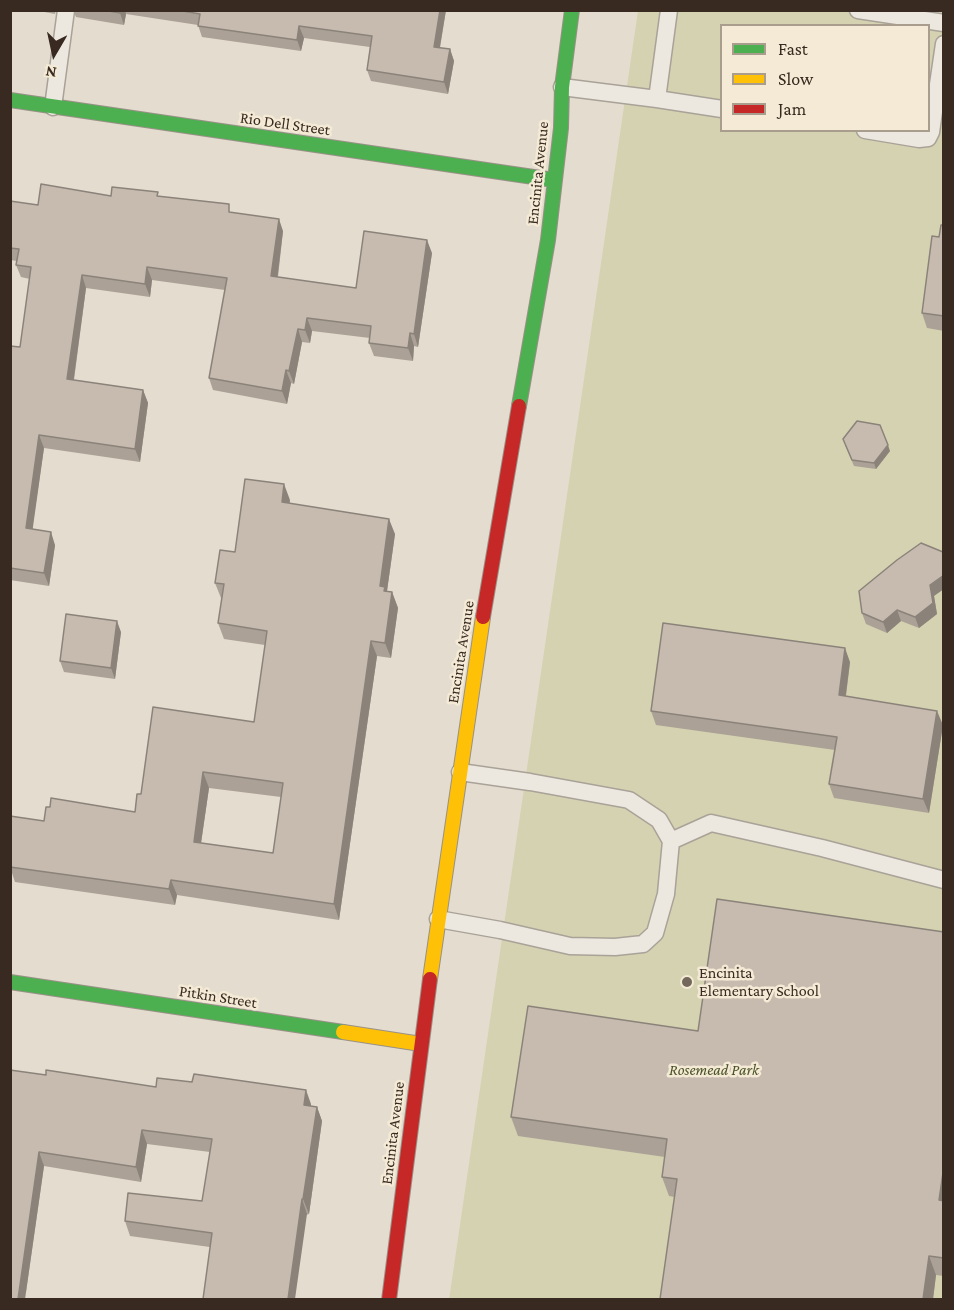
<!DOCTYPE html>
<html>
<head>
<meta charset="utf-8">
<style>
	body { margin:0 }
	#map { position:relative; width:954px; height:1310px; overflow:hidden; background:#e4dcce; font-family:"Crimson Pro",serif }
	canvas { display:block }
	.frame { position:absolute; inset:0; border:12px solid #382a20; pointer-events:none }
	.legend { position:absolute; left:720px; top:24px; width:210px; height:108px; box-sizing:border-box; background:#f4ead5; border:2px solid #a99d8d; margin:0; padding:8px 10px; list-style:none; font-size:18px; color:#382a20 }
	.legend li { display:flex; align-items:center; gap:12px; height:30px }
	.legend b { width:30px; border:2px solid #a99d8d }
	.north { position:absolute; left:24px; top:24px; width:60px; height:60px; -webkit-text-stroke:4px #f4ead5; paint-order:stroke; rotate:189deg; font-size:16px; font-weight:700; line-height:24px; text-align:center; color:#382a20 }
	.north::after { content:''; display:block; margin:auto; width:21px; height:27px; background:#382a20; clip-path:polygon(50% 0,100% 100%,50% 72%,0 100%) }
</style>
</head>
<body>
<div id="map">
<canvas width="954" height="1310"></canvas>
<div class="frame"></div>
<ul class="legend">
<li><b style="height:8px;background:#4caf50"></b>Fast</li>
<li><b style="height:8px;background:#ffc107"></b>Slow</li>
<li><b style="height:8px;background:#c62828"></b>Jam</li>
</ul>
<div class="north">N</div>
</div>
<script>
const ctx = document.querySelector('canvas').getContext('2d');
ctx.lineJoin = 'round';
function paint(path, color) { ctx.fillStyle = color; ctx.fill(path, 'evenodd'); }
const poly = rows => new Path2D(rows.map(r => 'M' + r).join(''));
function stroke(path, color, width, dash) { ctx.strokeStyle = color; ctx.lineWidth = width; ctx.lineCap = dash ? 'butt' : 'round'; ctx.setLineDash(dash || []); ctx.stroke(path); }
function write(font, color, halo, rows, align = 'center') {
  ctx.font = font + ' "Crimson Pro",serif'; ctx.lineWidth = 5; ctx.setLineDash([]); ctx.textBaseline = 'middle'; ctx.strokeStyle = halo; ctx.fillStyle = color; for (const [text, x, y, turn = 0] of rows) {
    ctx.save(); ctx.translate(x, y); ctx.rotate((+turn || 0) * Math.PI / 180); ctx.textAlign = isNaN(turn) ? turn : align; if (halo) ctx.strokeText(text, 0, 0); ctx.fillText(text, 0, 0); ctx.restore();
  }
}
const green = poly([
	[638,11,943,11,943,1299,449,1300],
	[722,26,928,26,928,130,722,130]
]);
const lane = poly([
	[858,10,944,23],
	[562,87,657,99,722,109],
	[657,99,669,10],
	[53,107,66,10],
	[865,130,919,139,928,138,931,132,944,44],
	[671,841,711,823,822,848,944,880],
	[438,919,500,930,570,946,615,947,643,944,655,933,666,894,671,841,659,820,629,800,530,782,460,772]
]);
const fast = poly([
	[10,100,554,180],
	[519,406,548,240,561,128,562,87,572,10],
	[10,982,343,1032]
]);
const slow = poly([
	[430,979,483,617],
	[343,1032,421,1044]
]);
const jam = poly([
	[483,617,519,406],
	[389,1300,430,979]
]);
const wall = poly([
	[34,10,56,10,55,14],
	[73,10,446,10,440,48,450,49,454,61,448,94,371,81,367,70,370,47,304,38,301,51,202,37,198,25,126,14,124,25,76,17],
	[111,196,159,196,232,213,283,231,278,277,356,288,432,253,418,347,414,346,413,361,374,356,369,343,370,338,312,331,310,343,302,342,294,384,291,383,287,404,213,390,209,378,225,290,152,280,150,297,86,288,74,380,143,390,148,403,140,462,44,448,32,529,55,545,49,586,10,580,10,346,20,347,30,279,21,277,16,265,17,261,10,260,10,201,38,205],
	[944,225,944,331,927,328,922,313,939,237],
	[845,445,890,451,876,469,854,466],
	[290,500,289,504,395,534,387,591,392,592,398,608,391,658,377,656,339,920,177,895,175,905,15,882,12,873,10,873,10,816,44,821,135,812,141,794,254,722,265,645,224,639,218,623,222,599,221,598,215,583,235,552],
	[209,788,281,797,273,853,201,843],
	[934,596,937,614,919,628,901,621,887,633,866,624,862,613],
	[121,632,115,679,64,672,60,661],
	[850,662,846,696,943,725,929,813,834,798,829,784,835,750,656,725,651,711],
	[944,932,944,1276,936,1275,933,1299,660,1299,675,1197,669,1196,662,1177,665,1157,518,1136,511,1117,698,1031],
	[46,1075,311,1104,311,1106,317,1107,322,1121,309,1214,210,1247,130,1236,125,1221,202,1201,210,1152,147,1144,141,1182,44,1166,25,1299]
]);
const shadedWall = poly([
	[121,10,125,10,126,14,124,25,120,13],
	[440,10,446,10,438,58,434,47],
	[299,26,304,38,301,51,297,40],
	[450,49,454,61,448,94,444,82],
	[279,219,283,231,276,289,271,276],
	[427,240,432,253,418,347,414,334],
	[147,267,152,280,150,297,145,284],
	[82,275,86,288,72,392,67,379],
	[307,318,312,331,310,343,305,330],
	[298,329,302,342,294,384,289,371],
	[410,333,414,346,413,361,408,348],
	[286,370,291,383,287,404,282,391],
	[143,390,148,403,140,462,135,449],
	[39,435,44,448,31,541,26,528],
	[888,445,890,451,876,469,874,463],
	[284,484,290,500,287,518,282,502],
	[389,519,395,534,387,591,391,602,380,586],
	[51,532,55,545,49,586,44,573],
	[944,575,944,589,934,596,937,614,919,628,915,617,930,585],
	[392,592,398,608,391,658,385,643],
	[897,610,901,621,887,633,883,622],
	[117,621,121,632,115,679,111,668],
	[371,641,377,656,339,920,334,904],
	[845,648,850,662,844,709,839,695],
	[937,711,943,725,929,813,923,799],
	[203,772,209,788,199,857,194,842],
	[171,880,177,895,175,905,169,889],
	[306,1090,311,1104,309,1119,304,1105],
	[317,1107,322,1121,309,1214,303,1199],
	[142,1130,147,1144,141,1182,136,1167],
	[39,1152,44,1166,25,1299,18,1299],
	[944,1166,944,1213,939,1200],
	[302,1199,307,1214,295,1299,288,1299],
	[929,1256,936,1275,933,1299,923,1299]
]);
const building = poly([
	[103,10,121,10,120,13,103,10],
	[177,10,440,10,434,47,450,49,444,82,367,70,372,36,299,26,297,40,198,26,200,14,177,10],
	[41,184,111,196,112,187,158,192,157,196,229,204,229,212,279,219,271,276,356,288,364,231,427,240,414,334,410,333,408,348,369,343,371,326,307,318,305,330,298,329,289,371,286,370,282,391,209,378,227,278,147,267,145,284,82,275,67,379,143,390,135,449,39,435,26,528,51,532,44,573,10,568,10,346,20,347,31,267,16,265,19,249,10,248,10,201,38,205,41,184],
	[941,225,944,225,944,316,922,313,932,236,939,237,941,225],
	[857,421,880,425,888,445,874,463,852,460,843,439,857,421],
	[245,479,284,484,282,502,389,519,380,586,385,587,384,591,392,592,385,643,371,641,334,904,171,880,169,889,10,867,10,816,44,821,46,807,50,807,51,798,135,812,137,794,141,794,153,707,254,722,267,631,218,623,224,584,215,583,220,550,235,552,245,479],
	[203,772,283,783,273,853,194,842,203,772],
	[921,543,943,552,944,575,930,585,933,603,915,617,897,610,883,622,862,613,859,591,897,560,921,543],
	[66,614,117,621,111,668,60,661,66,614],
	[663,623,845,648,839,695,937,711,923,799,829,784,837,737,651,711,663,623],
	[717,899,944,932,944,1166,939,1200,944,1201,944,1258,929,1256,923,1299,660,1299,677,1179,662,1177,667,1139,511,1117,528,1006,698,1031,717,899],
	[10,1070,46,1075,46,1070,156,1087,157,1078,192,1082,194,1074,306,1090,304,1105,317,1107,303,1199,302,1199,288,1299,203,1299,212,1233,125,1221,128,1193,202,1201,212,1139,142,1130,136,1167,39,1152,18,1299,10,1299,10,1070]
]);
const markers = [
	[687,982,6,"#74685d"]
];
const streetNames = [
	["Rio Dell Street",285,124,8],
	["Encinita Avenue",538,173,-84],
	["Encinita Avenue",461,652,-81],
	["Pitkin Street",218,997,9],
	["Encinita Avenue",393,1133,-83]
];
const poiNames = [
	["Encinita",699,973],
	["Elementary School",699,991]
];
const parkNames = [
	["Rosemead Park",714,1070]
];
paint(green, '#d4d2b1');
stroke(lane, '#a9a298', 19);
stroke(fast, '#999187', 16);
stroke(slow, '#999187', 16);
stroke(jam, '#999187', 16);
stroke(lane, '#ece8e0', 16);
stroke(fast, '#4caf50', 14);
stroke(slow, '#ffc107', 14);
stroke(jam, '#c62828', 14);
paint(wall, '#aba196');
paint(shadedWall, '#8b837a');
paint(building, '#c7bbaf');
stroke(building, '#8b837a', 1.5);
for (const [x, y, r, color] of markers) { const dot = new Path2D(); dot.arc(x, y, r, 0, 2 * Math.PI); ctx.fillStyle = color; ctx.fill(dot); stroke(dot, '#f4ead5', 2); }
write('16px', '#382a20', '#f4ead5', streetNames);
write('16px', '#382a20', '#f4ead5', poiNames, 'left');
write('italic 16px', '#4a5327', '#f4ead5', parkNames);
</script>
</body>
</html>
